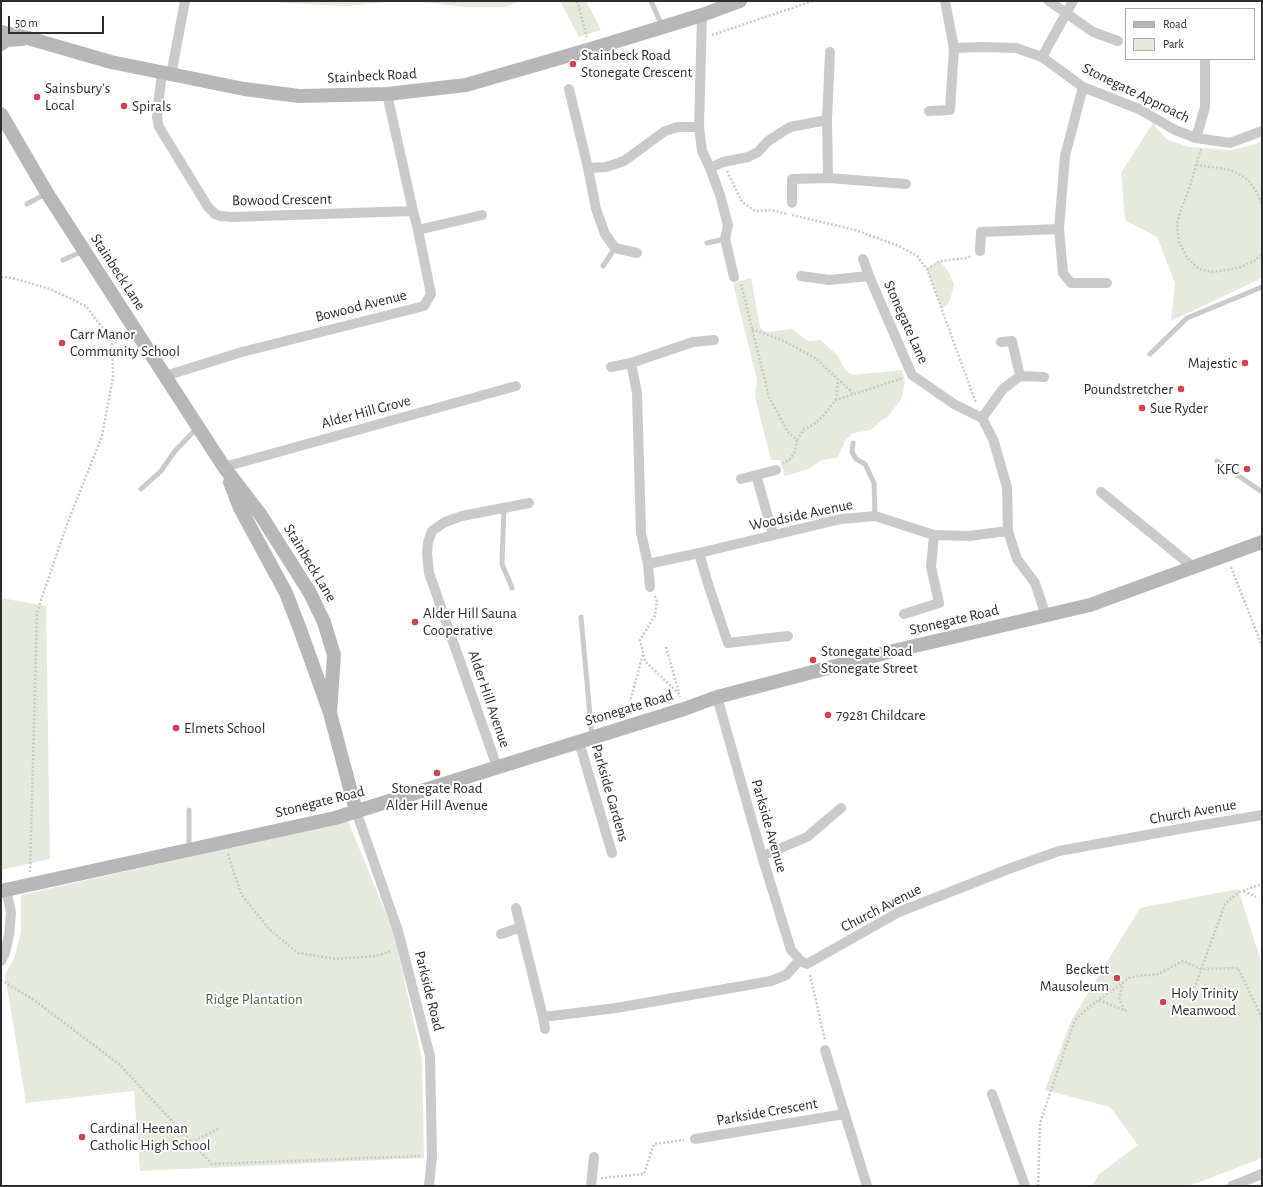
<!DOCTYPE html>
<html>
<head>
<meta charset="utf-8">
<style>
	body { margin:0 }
	#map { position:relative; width:1263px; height:1187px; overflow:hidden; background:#fff; font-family:"Alegreya Sans",sans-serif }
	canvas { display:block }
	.frame { position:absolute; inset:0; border:2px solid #2d2d2d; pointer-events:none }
	.legend { position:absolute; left:1125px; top:8px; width:130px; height:52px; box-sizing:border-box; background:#fff; border:1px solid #ababab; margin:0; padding:5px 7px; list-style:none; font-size:12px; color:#2d2d2d }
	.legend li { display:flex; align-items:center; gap:8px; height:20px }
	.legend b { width:20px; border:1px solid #ababab }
	.scale { position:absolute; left:8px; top:16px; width:96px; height:18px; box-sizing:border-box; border:2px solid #2d2d2d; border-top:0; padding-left:5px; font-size:12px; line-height:14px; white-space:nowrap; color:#2d2d2d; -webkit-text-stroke:3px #fff; paint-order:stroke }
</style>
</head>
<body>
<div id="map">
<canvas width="1263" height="1187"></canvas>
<div class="frame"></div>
<ul class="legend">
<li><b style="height:5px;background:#b7b7b7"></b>Road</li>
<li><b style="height:11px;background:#e4eadc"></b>Park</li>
</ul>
<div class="scale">50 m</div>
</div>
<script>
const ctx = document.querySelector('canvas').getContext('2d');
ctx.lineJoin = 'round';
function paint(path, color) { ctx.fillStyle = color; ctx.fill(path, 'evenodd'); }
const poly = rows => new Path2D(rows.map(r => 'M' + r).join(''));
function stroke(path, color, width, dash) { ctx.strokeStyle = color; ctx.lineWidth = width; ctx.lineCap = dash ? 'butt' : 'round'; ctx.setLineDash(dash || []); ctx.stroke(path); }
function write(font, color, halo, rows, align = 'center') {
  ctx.font = font + ' "Alegreya Sans",sans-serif'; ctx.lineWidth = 4; ctx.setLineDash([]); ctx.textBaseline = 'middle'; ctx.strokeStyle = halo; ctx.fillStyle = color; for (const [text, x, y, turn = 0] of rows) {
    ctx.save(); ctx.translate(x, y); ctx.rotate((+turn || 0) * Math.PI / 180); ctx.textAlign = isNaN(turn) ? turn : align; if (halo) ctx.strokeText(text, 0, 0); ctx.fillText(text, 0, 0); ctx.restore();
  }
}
const green = poly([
	[267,1,399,1,345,6,284,3],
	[415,1,521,1,505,7,464,7],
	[560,1,586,1,601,30,579,37],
	[1153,123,1166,139,1189,147,1229,150,1253,145,1262,141,1262,278,1171,321,1175,283,1157,237,1125,220,1121,173],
	[940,261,948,271,954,284,951,297,948,304,942,309,927,269],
	[751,278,760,328,767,332,792,329,808,341,821,340,838,356,845,370,853,375,902,370,905,381,902,398,887,418,882,420,871,430,853,433,845,441,838,457,820,461,809,469,785,476,780,460,771,460,755,397,757,380,733,283],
	[1,598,46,606,50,859,1,870],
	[348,821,394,933,422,1059,424,1158,140,1171,134,1091,26,1103,5,975,15,956,21,931,21,895],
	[1238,889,1262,964,1262,1157,1259,1159,1213,1177,1188,1186,1092,1186,1099,1174,1138,1145,1110,1107,1045,1090,1071,1021,1140,908]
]);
const path = poly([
	[454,1,466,1],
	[577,1,587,37],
	[712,35,813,1],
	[1201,149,1189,189,1180,212,1177,224,1179,242,1187,258,1199,269,1211,272,1228,270,1241,267,1254,261,1262,255],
	[1196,165,1226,169,1238,173,1248,180,1256,191,1262,204],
	[727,171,742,202,755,211,772,210,787,214],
	[792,215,855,230,899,246,917,256,927,269,976,403],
	[927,269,940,261,967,258,971,256],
	[1,277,12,278,50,289,86,306,112,341,113,377,102,436,66,527,37,612,30,872],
	[741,284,769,397,788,432,797,440,795,452,790,459,783,464],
	[752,329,784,341,815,358,853,393],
	[112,341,124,336],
	[836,400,838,381],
	[797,440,804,429,813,425,823,416,836,400,903,378],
	[1231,567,1262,646],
	[655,596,657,602,655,616,640,640,645,661,679,694,680,697],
	[666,647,679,693],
	[634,711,631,698,643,654],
	[228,854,241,894,269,929,298,953,337,959,375,956,392,951],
	[1244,891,1256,897],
	[810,975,825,1040],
	[1,980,34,1000,119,1064,212,1164,421,1156],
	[1123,982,1119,998,1124,1010],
	[1193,992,1225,904,1239,892,1262,884],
	[1099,1000,1128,1012],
	[191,1142,220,1128],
	[601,1178,644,1174,654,1144,684,1140],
	[1038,1186,1040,1123,1075,1020,1088,1008,1129,978,1137,976,1158,974,1183,961,1201,969,1238,968,1262,1018]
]);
const lane = poly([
	[651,1,662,26],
	[27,204,47,193],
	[707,243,725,239],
	[63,260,83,251],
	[603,266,615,248],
	[1150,354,1187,318,1262,287],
	[853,443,852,452,856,459,865,464,874,483,875,516],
	[1217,461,1262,492],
	[141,489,161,471,175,451,197,428],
	[504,507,502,564,512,588],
	[581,617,592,737],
	[189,810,189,849]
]);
const street = poly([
	[1049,1,1093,32,1118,41],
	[702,15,699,127,702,151,710,168,720,195,728,225,725,239,734,277],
	[954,48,982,47,1016,48,1042,57,1083,87,1139,109,1175,130,1196,138,1230,143,1262,131],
	[1042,57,1073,1],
	[162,73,158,105,157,118,159,127,208,207,215,214,220,216,232,217,413,211],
	[171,75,185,1],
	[1083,87,1065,156,1059,229,1063,273,1071,283,1107,283],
	[569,89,588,168,596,209,605,234,615,248,637,253],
	[929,111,950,110,954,48,945,1],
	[1196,138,1205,107,1205,59],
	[588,168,606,167,624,161,665,131,678,127,699,127],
	[710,168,723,162,748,157,758,152,768,141,790,127,827,120],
	[828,178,827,120,830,52],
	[792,203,792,179,828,178,906,184],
	[418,230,482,215],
	[980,251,981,232,1059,229],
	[863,259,869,276,912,375,954,404,982,418,993,439,1007,487,1008,531,1017,559,1035,583,1046,616],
	[801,276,829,280,869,276],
	[631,363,637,393,641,533,648,564,650,587],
	[611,367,631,363,693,342,714,340],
	[165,376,242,352,424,306,431,294,418,230,413,211,387,94],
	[1020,376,1044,377],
	[982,418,1003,389,1020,376,1012,341,1001,342],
	[224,467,516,386],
	[756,475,773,534],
	[741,479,776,470],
	[1101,492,1193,567],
	[699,553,709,587,728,643,788,636],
	[648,564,699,553,841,519,875,516,934,535,969,536,1008,531],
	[904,614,939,603,931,567,934,535],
	[717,697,762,856,791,950,800,960],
	[579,742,612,853],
	[497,767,429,573,427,553,428,542,432,531,445,522,462,516,529,503],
	[356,811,398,931,430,1056,432,1156,429,1186],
	[762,856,807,837,841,808],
	[516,908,543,1017,545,1029],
	[501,934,521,927],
	[1,961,5,953,9,935,11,912,6,890],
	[543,1017,616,1008,771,981,786,975,800,960,807,964,899,912,1011,868,1059,851,1185,828,1262,815],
	[825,1050,867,1186],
	[992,1094,1025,1186],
	[695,1139,844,1114],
	[591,1186,594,1157],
	[1232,1186,1262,1174]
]);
const secondary = poly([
	[1,32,28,38,111,62,244,89,299,96,387,94,466,85,591,49,702,15,740,1],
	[1,44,6,40,22,39],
	[1,114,47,193,165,376,224,467,260,514,310,593,324,622,334,655,330,713],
	[230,482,240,508,286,593,301,632,330,713,356,811],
	[1,891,335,818,684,709,717,697,893,651,1090,605,1262,542]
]);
const markers = [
	[573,64,4,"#d53f4e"],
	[37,97,4,"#d53f4e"],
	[124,106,4,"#d53f4e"],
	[62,343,4,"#d53f4e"],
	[1245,363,4,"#d53f4e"],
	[1181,389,4,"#d53f4e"],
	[1142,408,4,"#d53f4e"],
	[1247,469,4,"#d53f4e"],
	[415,622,4,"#d53f4e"],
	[813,660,4,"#d53f4e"],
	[828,715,4,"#d53f4e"],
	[176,728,4,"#d53f4e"],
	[437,773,4,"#d53f4e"],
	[1117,978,4,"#d53f4e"],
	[1163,1002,4,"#d53f4e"],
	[82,1137,4,"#d53f4e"]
];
const poiNames = [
	["Stainbeck Road",581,55],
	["Stonegate Crescent",581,72],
	["Sainsbury's",45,88],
	["Local",45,105],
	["Spirals",132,106],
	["Carr Manor",70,334],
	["Community School",70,351],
	["Majestic",1237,363,"right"],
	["Poundstretcher",1173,389,"right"],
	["Sue Ryder",1150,408],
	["KFC",1239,469,"right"],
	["Alder Hill Sauna",423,613],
	["Cooperative",423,630],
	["Stonegate Road",821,651],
	["Stonegate Street",821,668],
	["79281 Childcare",836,715],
	["Elmets School",184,728],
	["Stonegate Road",437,788,"center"],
	["Alder Hill Avenue",437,805,"center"],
	["Beckett",1109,969,"right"],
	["Mausoleum",1109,986,"right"],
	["Holy Trinity",1171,993],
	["Meanwood",1171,1010],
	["Cardinal Heenan",90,1128],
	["Catholic High School",90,1145]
];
const streetNames = [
	["Stainbeck Road",372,76,-3],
	["Stonegate Approach",1136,93,26],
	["Bowood Crescent",282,200,-1],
	["Stainbeck Lane",118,272,57],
	["Bowood Avenue",361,306,-14],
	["Stonegate Lane",906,322,66],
	["Alder Hill Grove",366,412,-15],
	["Woodside Avenue",801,515,-12],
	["Stainbeck Lane",310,563,59],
	["Stonegate Road",954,620,-13],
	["Alder Hill Avenue",489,699,71],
	["Stonegate Road",629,708,-17],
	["Parkside Gardens",610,793,74],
	["Stonegate Road",320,802,-14],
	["Church Avenue",1193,812,-10],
	["Parkside Avenue",769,826,74],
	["Church Avenue",881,908,-27],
	["Parkside Road",429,991,76],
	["Parkside Crescent",767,1112,-10]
];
const parkNames = [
	["Ridge Plantation",254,999]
];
paint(green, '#e4eadc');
stroke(path, '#cacaca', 2.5, [2, 2]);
stroke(lane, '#cacaca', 5);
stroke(street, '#cacaca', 10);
stroke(secondary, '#b7b7b7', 14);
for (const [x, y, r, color] of markers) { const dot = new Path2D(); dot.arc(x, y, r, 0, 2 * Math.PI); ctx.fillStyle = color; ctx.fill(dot); stroke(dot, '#fff', 1.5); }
write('15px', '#2d2d2d', '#fff', poiNames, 'left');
write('15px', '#2d2d2d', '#fff', streetNames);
write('15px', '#52653f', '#fff', parkNames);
</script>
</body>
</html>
